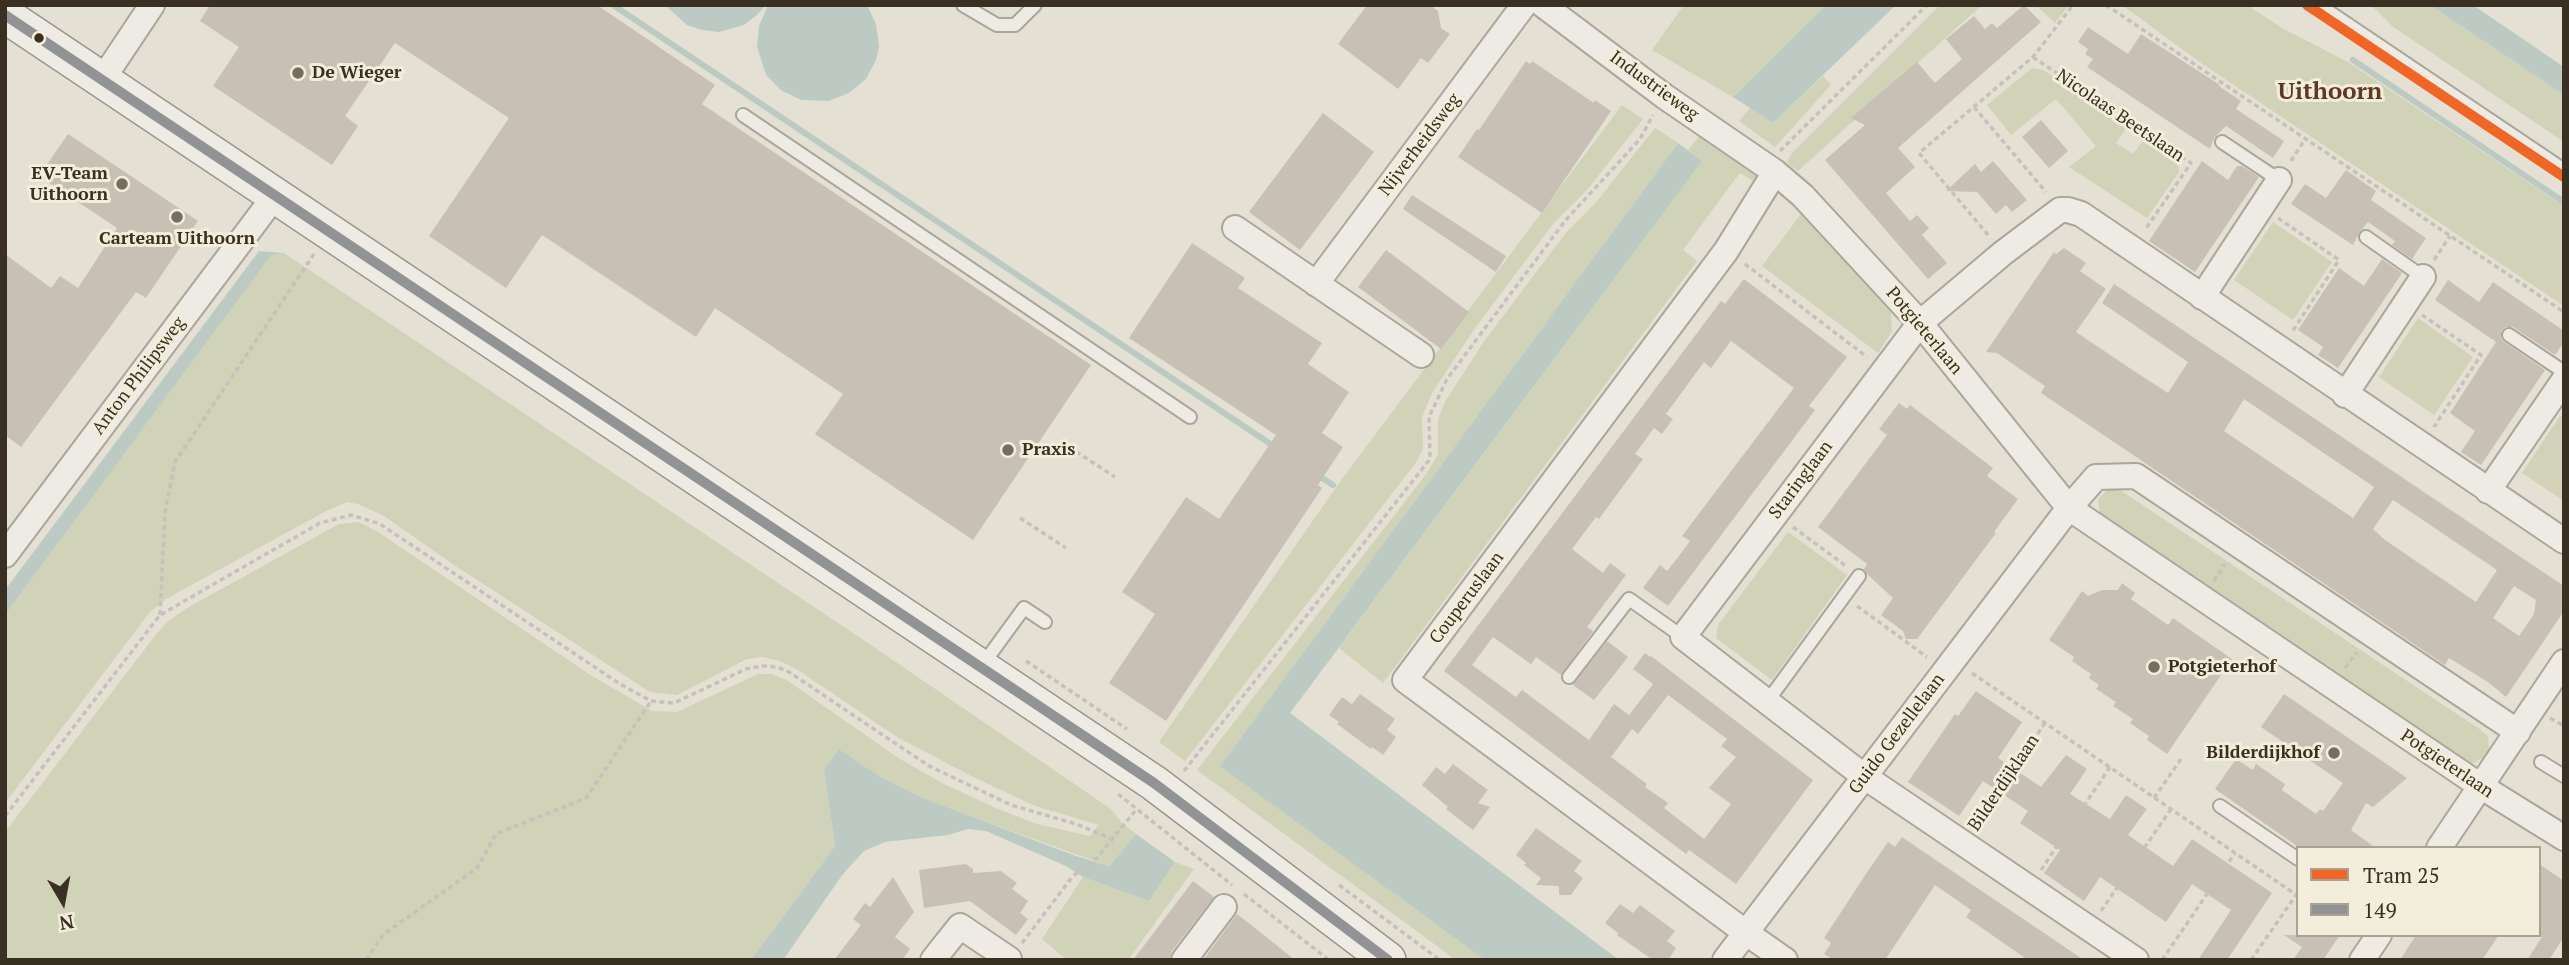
<!DOCTYPE html>
<html>
<head>
<meta charset="utf-8">
<style>
	body { margin:0 }
	#map { position:relative; width:2569px; height:965px; overflow:hidden; background:#e4e0d3; font-family:"PT Serif",serif }
	canvas { display:block }
	.frame { position:absolute; inset:0; border:7px solid #392f23; pointer-events:none }
	.legend { position:absolute; left:2296px; top:846px; width:245px; height:91px; box-sizing:border-box; background:#f3eedb; border:2px solid #a9a291; margin:0; padding:9px 12px; list-style:none; font-size:21px; color:#392f23 }
	.legend li { display:flex; align-items:center; gap:14px; height:35px }
	.legend b { width:35px; border:2px solid #a9a291 }
	.north { position:absolute; left:28px; top:867px; width:70px; height:70px; -webkit-text-stroke:5px #f3eedb; paint-order:stroke; rotate:170deg; font-size:19px; font-weight:700; line-height:28px; text-align:center; color:#392f23 }
	.north::after { content:''; display:block; margin:auto; width:24px; height:32px; background:#392f23; clip-path:polygon(50% 0,100% 100%,50% 72%,0 100%) }
</style>
</head>
<body>
<div id="map">
<canvas width="2569" height="965"></canvas>
<div class="frame"></div>
<ul class="legend">
<li><b style="height:9px;background:#f26522"></b>Tram 25</li>
<li><b style="height:9px;background:#929394"></b>149</li>
</ul>
<div class="north">N</div>
</div>
<script>
const ctx = document.querySelector('canvas').getContext('2d');
ctx.lineJoin = 'round';
function paint(path, color) { ctx.fillStyle = color; ctx.fill(path, 'evenodd'); }
const poly = rows => new Path2D(rows.map(r => 'M' + r).join(''));
function stroke(path, color, width, dash) { ctx.strokeStyle = color; ctx.lineWidth = width; ctx.lineCap = dash ? 'butt' : 'round'; ctx.setLineDash(dash || []); ctx.stroke(path); }
function write(font, color, halo, rows, align = 'center') {
  ctx.font = font + ' "PT Serif",serif'; ctx.lineWidth = 6; ctx.setLineDash([]); ctx.textBaseline = 'middle'; ctx.strokeStyle = halo; ctx.fillStyle = color; for (const [text, x, y, turn = 0] of rows) {
    ctx.save(); ctx.translate(x, y); ctx.rotate((+turn || 0) * Math.PI / 180); ctx.textAlign = isNaN(turn) ? turn : align; if (halo) ctx.strokeText(text, 0, 0); ctx.fillText(text, 0, 0); ctx.restore();
  }
}
const green = poly([
	[1684,5,1826,5,1733,97,1652,50],
	[1940,5,1982,5,1798,171,1787,163,1791,154],
	[2036,5,2069,5,2055,23],
	[2122,5,2247,5,2282,28,2348,62,2564,206,2564,306,2201,63],
	[2371,5,2430,5,2564,95,2564,142,2392,26],
	[2032,68,2043,70,2129,125,2116,143,2133,154,2145,138,2173,155,2178,162,2179,172,2147,218,2069,167,2096,146,2056,99,2011,135,1987,105],
	[1823,76,1831,85,1775,147,1739,121,1750,108,1773,123],
	[1622,105,1643,119,1587,190,1553,224,1473,331,1432,393,1422,417,1423,450,1415,464,1185,761,1159,742,1339,483],
	[1655,128,1678,143,1221,765,1485,960,1456,960,1197,770,1427,473,1438,454,1438,419,1446,400,1485,340,1565,234,1598,200],
	[1701,134,1762,175,1762,187,1740,173,1730,186,1683,250,1697,261,1383,683,1339,648,1702,161,1688,150],
	[1801,214,1891,312,1892,331,1878,353,1762,266],
	[2273,222,2332,262,2293,320,2234,280],
	[284,253,865,641,1111,809,1122,823,1136,834,1109,866,922,799,879,776,839,749,824,770,835,846,751,960,5,960,5,832,154,637,167,622,187,608,339,524,358,522,375,530,592,676,652,711,677,712,758,674,772,674,788,681,900,759,942,783,998,809,1037,824,1090,836,1099,825,1035,806,971,776,897,737,798,670,780,661,762,657,747,659,677,695,650,692,457,567,384,516,358,504,347,502,326,511,166,599,150,612,5,803,5,615,271,254],
	[2418,318,2473,357,2434,415,2379,377],
	[2560,416,2564,418,2564,501,2522,473],
	[2117,488,2478,728,2488,736,2489,750,2484,757,2470,765,2100,517,2098,499,2107,490],
	[1788,532,1847,575,1772,680,1716,638,1718,625],
	[1175,862,1194,869,1128,960,1067,960,1042,939,1083,877,1149,901]
]);
const water = poly([
	[665,5,766,5,757,15,744,25,719,32,702,30,687,25],
	[768,5,867,5,876,24,879,46,876,60,866,79,849,93,829,101,801,100,781,90,766,75,757,47,759,26],
	[1826,5,1896,5,1773,123,1733,97],
	[2430,5,2473,5,2564,67,2564,95],
	[1678,143,1702,161,1290,713,1619,960,1485,960,1220,766],
	[259,251,284,253,271,255,5,615,5,590],
	[839,749,879,776,922,798,1076,856,1109,866,1136,834,1175,862,1149,901,1083,877,1066,866,986,831,968,829,948,835,885,842,864,851,843,874,783,960,751,960,835,846,824,770]
]);
const stream = poly([
	[613,5,1275,447],
	[2353,60,2564,202],
	[1316,474,1333,485]
]);
const building = poly([
	[210,5,597,5,715,85,702,104,1091,365,973,540,815,434,843,394,715,308,696,337,542,235,506,288,429,236,509,118,395,43,345,116,358,126,332,165,213,86,239,47,200,21],
	[1367,5,1430,5,1438,11,1441,28,1450,34,1428,63,1421,58,1398,89,1338,44],
	[2024,5,2041,22,1898,148,1915,167,1886,193,1910,221,1917,215,1929,228,1922,235,1947,263,1928,279,1825,160,1865,125,1851,118,1917,62,1935,83,1962,59,1946,39,1974,16,1985,29,1992,23,1997,28],
	[2088,27,2128,54,2141,34,2220,85,2219,86,2241,101,2236,109,2284,141,2273,158,2226,126,2214,138,2210,149,2087,67,2093,59,2085,54,2088,49,2078,42],
	[1526,61,1530,64,1532,61,1594,103,1595,100,1611,111,1542,213,1458,157,1477,129,1479,130],
	[1323,113,1374,152,1300,250,1249,212],
	[2041,120,2068,151,2049,168,2022,137],
	[68,134,198,221,146,298,136,292,21,447,5,435,5,254,51,288,60,276,78,288,117,228,39,176],
	[1993,161,2027,200,2012,212,2006,205,1996,214,1977,192,1946,191,1975,164,1981,172],
	[2202,161,2228,180,2237,166,2242,166,2259,177,2195,272,2149,241],
	[2346,170,2376,191,2371,200,2426,238,2412,259,2392,245,2395,241,2368,222,2359,233,2353,245,2291,204,2305,184,2326,198],
	[1412,195,1506,256,1496,272,1403,209],
	[1192,243,1245,278,1238,288,1322,343,1308,364,1349,392,1322,433,1343,447,1318,485,1322,488,1166,721,1109,683,1155,614,1122,592,1186,497,1219,519,1276,435,1129,338],
	[2064,248,2086,263,2080,271,2106,289,2076,332,2128,367,2168,393,2188,362,2102,303,2114,284,2564,586,2564,611,2506,697,2488,682,2449,658,2445,665,2041,393,2045,386,2020,369,1997,353,1986,352,2054,252,2056,254],
	[2244,399,2374,487,2353,518,2224,431],
	[2393,500,2497,570,2476,602,2385,540,2373,529],
	[2514,586,2536,600,2534,614,2519,636,2493,618],
	[1386,250,1469,312,1441,349,1358,287],
	[2382,259,2402,273,2338,368,2318,355,2323,347,2298,330,2339,268,2364,286],
	[1744,279,1847,357,1809,406,1815,410,1668,606,1643,588,1660,565,1667,571,1679,556,1690,541,1682,536,1794,388,1731,341,1711,368,1704,362,1666,414,1673,419,1662,434,1654,428,1635,454,1643,459,1599,519,1596,517,1572,549,1603,573,1610,563,1626,575,1587,627,1593,631,1561,675,1536,657,1531,664,1493,637,1472,665,1516,697,1522,690,1589,740,1614,704,1629,715,1653,684,1633,669,1645,653,1650,657,1651,656,1813,780,1736,884,1689,850,1686,854,1444,671,1721,301,1725,304],
	[1668,695,1727,739,1721,746,1736,757,1709,788,1731,804,1704,839,1664,808,1668,803,1645,787,1647,784,1611,757,1632,729,1638,734],
	[2448,280,2479,302,2493,282,2564,331,2564,342,2555,355,2513,327,2506,327,2501,331,2501,338,2504,342,2545,370,2481,465,2461,452,2475,431,2450,413,2496,342,2435,300],
	[1899,403,1907,409,1910,405,1993,468,1987,476,2018,499,1994,532,1996,533,1917,639,1906,639,1903,631,1881,615,1893,598,1868,575,1864,569,1867,564,1818,527,1887,435,1879,429],
	[2122,583,2135,593,2131,599,2168,625,2173,618,2232,659,2167,754,2147,740,2149,736,2130,723,2133,719,2113,706,2116,702,2096,689,2099,685,2089,678,2091,674,2072,661,2074,657,2049,640,2082,591,2088,596,2102,590,2118,590],
	[1607,641,1628,657,1594,700,1573,685],
	[1976,691,2022,722,1998,758,2041,787,2066,755,2087,769,2070,794,2110,819,2126,795,2147,809,2128,835,2173,866,2192,839,2272,893,2227,960,2198,960,2231,910,2192,884,2166,922,2100,877,2084,901,2044,873,2060,850,2020,823,2028,811,1983,781,1959,816,1908,782,1955,714,1958,716],
	[1360,694,1395,719,1387,730,1396,737,1383,755,1372,747,1371,749,1337,724,1339,722,1329,715,1342,697,1352,704],
	[2284,694,2407,778,2373,807,2366,803,2351,830,2376,848,2300,848,2215,789,2236,759,2253,770,2256,764,2285,784,2282,790,2316,814,2320,809,2323,811,2343,783,2261,727],
	[1453,764,1488,790,1478,803,1490,807,1473,830,1446,809,1448,807,1422,785,1436,767,1445,774],
	[1536,828,1582,861,1574,871,1583,878,1571,895,1559,895,1559,886,1536,885,1541,878,1524,865,1526,863,1516,855],
	[1902,837,1921,850,2084,960,2028,960,1966,917,1971,910,1935,885,1885,960,1834,960,1824,954,1831,943,1824,938,1866,874,1888,842,1895,847],
	[966,864,973,869,973,873,1001,871,1017,883,1012,889,1028,901,1020,913,1028,919,1016,935,970,901,924,908,919,870],
	[2539,864,2564,881,2564,937,2549,960,2527,960,2542,937,2539,936],
	[893,877,914,912,895,937,910,949,902,960,834,960,861,925,853,919,865,903,870,907],
	[1193,881,1214,897,1172,951,1169,960,1133,960],
	[1620,904,1633,913,1640,905,1675,931,1667,941,1676,948,1668,960,1653,960,1617,935,1618,933,1605,923],
	[1237,914,1255,928,1295,960,1203,960],
	[2284,935,2340,935,2323,960,2293,960,2302,947],
	[2416,935,2499,935,2482,960,2400,960]
]);
const path = poly([
	[2106,5,2564,312],
	[2033,57,2191,163,2145,230],
	[1974,107,2046,192],
	[1780,151,1927,5],
	[2291,161,2305,139],
	[2278,218,2339,260,2292,332],
	[1988,235,1919,153,2033,57,2073,5],
	[2434,260,2450,236],
	[1745,264,1867,357],
	[2422,315,2481,355,2434,427],
	[1069,447,1115,477],
	[1020,518,1066,548],
	[1793,527,1846,566],
	[2214,581,2225,564],
	[1857,606,1927,657],
	[160,615,165,512,175,462,314,254],
	[1026,661,1127,729],
	[2345,668,2357,652],
	[1972,673,2298,896],
	[2550,718,2564,726],
	[1184,771,1430,459,1429,417,1447,379,1565,221,1640,139,1653,115],
	[1118,794,1232,885],
	[2154,798,2181,759],
	[5,816,160,615,320,523,351,515,380,524,620,684,651,701,674,703,746,669,762,666,777,667,789,672,929,766,1011,805,1076,824,1112,839],
	[1975,825,2045,723],
	[2041,870,2110,767],
	[1339,885,1440,960],
	[1244,894,1329,960],
	[2101,911,2171,809],
	[1022,943,1073,876,1097,858,1135,811],
	[366,960,383,935,477,868,496,834,586,798,651,701],
	[2162,960,2235,853],
	[2251,960,2296,895]
]);
const lane = poly([
	[963,5,997,25,1015,25,1035,5],
	[2319,5,2564,170],
	[743,115,1190,417],
	[2222,142,2279,180],
	[2366,237,2423,277],
	[2509,335,2564,372],
	[981,667,1024,608,1045,622],
	[1569,677,1629,599,1683,637],
	[1767,702,1859,576],
	[2541,762,2564,776],
	[2220,806,2298,859]
]);
const street = poly([
	[1543,5,1664,96,1775,172,1803,196,1920,323,2069,508,2482,787,2564,838],
	[102,80,152,5],
	[1775,172,1726,251,1405,680,1745,932,1785,960],
	[1235,228,1421,355],
	[1316,284,1524,5],
	[2202,297,2279,180],
	[2345,395,2423,277],
	[2488,491,2564,380],
	[5,555,274,197],
	[2439,848,2564,662],
	[933,960,960,926,1009,959],
	[1184,960,1224,907],
	[1725,960,2069,508,2096,477,2136,476,2518,732],
	[2136,960,1865,777,1683,637,1920,323,2003,253,2060,210,2068,210,2081,214,2564,541],
	[2362,960,2379,935]
]);
const secondary = poly([
	[5,15,1154,783,1388,960]
]);
const bus1 = poly([
	[5,15,1154,783,1388,960]
]);
const tram1 = poly([
	[2307,5,2564,177]
]);
const markers = [
	[39,38,6,"#392f23"],
	[298,73,7,"#756d61"],
	[122,184,7,"#756d61"],
	[177,217,7,"#756d61"],
	[1008,450,7,"#756d61"],
	[2154,667,7,"#756d61"],
	[2334,753,7,"#756d61"]
];
const poiNames = [
	["De Wieger",312,73],
	["EV-Team",108,174,"right"],
	["Uithoorn",108,195,"right"],
	["Carteam Uithoorn",177,239,"center"],
	["Praxis",1022,450],
	["Potgieterhof",2168,667],
	["Bilderdijkhof",2320,753,"right"]
];
const streetNames = [
	["Industrieweg",1654,86,36],
	["Nicolaas Beetslaan",2120,116,34],
	["Nijverheidsweg",1420,145,-53],
	["Potgieterlaan",1924,331,50],
	["Anton Philipsweg",139,376,-53],
	["Staringlaan",1801,480,-53],
	["Couperuslaan",1467,598,-53],
	["Guido Gezellelaan",1897,734,-53],
	["Potgieterlaan",2447,764,34],
	["Bilderdijklaan",2004,783,-56]
];
const districtNames = [
	["Uithoorn",2330,92]
];
paint(green, '#d1d3b8');
paint(water, '#bdcac3');
stroke(stream, '#bdcac3', 6);
paint(building, '#c8c0b4');
stroke(lane, '#aaa69b', 16);
stroke(street, '#aaa69b', 28);
stroke(secondary, '#9a958c', 38);
stroke(path, '#c6c2ba', 3.5, [5, 3.5]);
stroke(lane, '#edebe3', 12);
stroke(street, '#edebe3', 24);
stroke(secondary, '#edebe3', 35);
stroke(bus1, '#929394', 10);
stroke(tram1, '#f26522', 10);
for (const [x, y, r, color] of markers) { const dot = new Path2D(); dot.arc(x, y, r, 0, 2 * Math.PI); ctx.fillStyle = color; ctx.fill(dot); stroke(dot, '#f3eedb', 2.5); }
write('bold 18px', '#392f23', '#f3eedb', poiNames, 'left');
write('18px', '#392f23', '#f3eedb', streetNames);
write('bold 24px', '#613727', '#f3eedb', districtNames);
</script>
</body>
</html>
